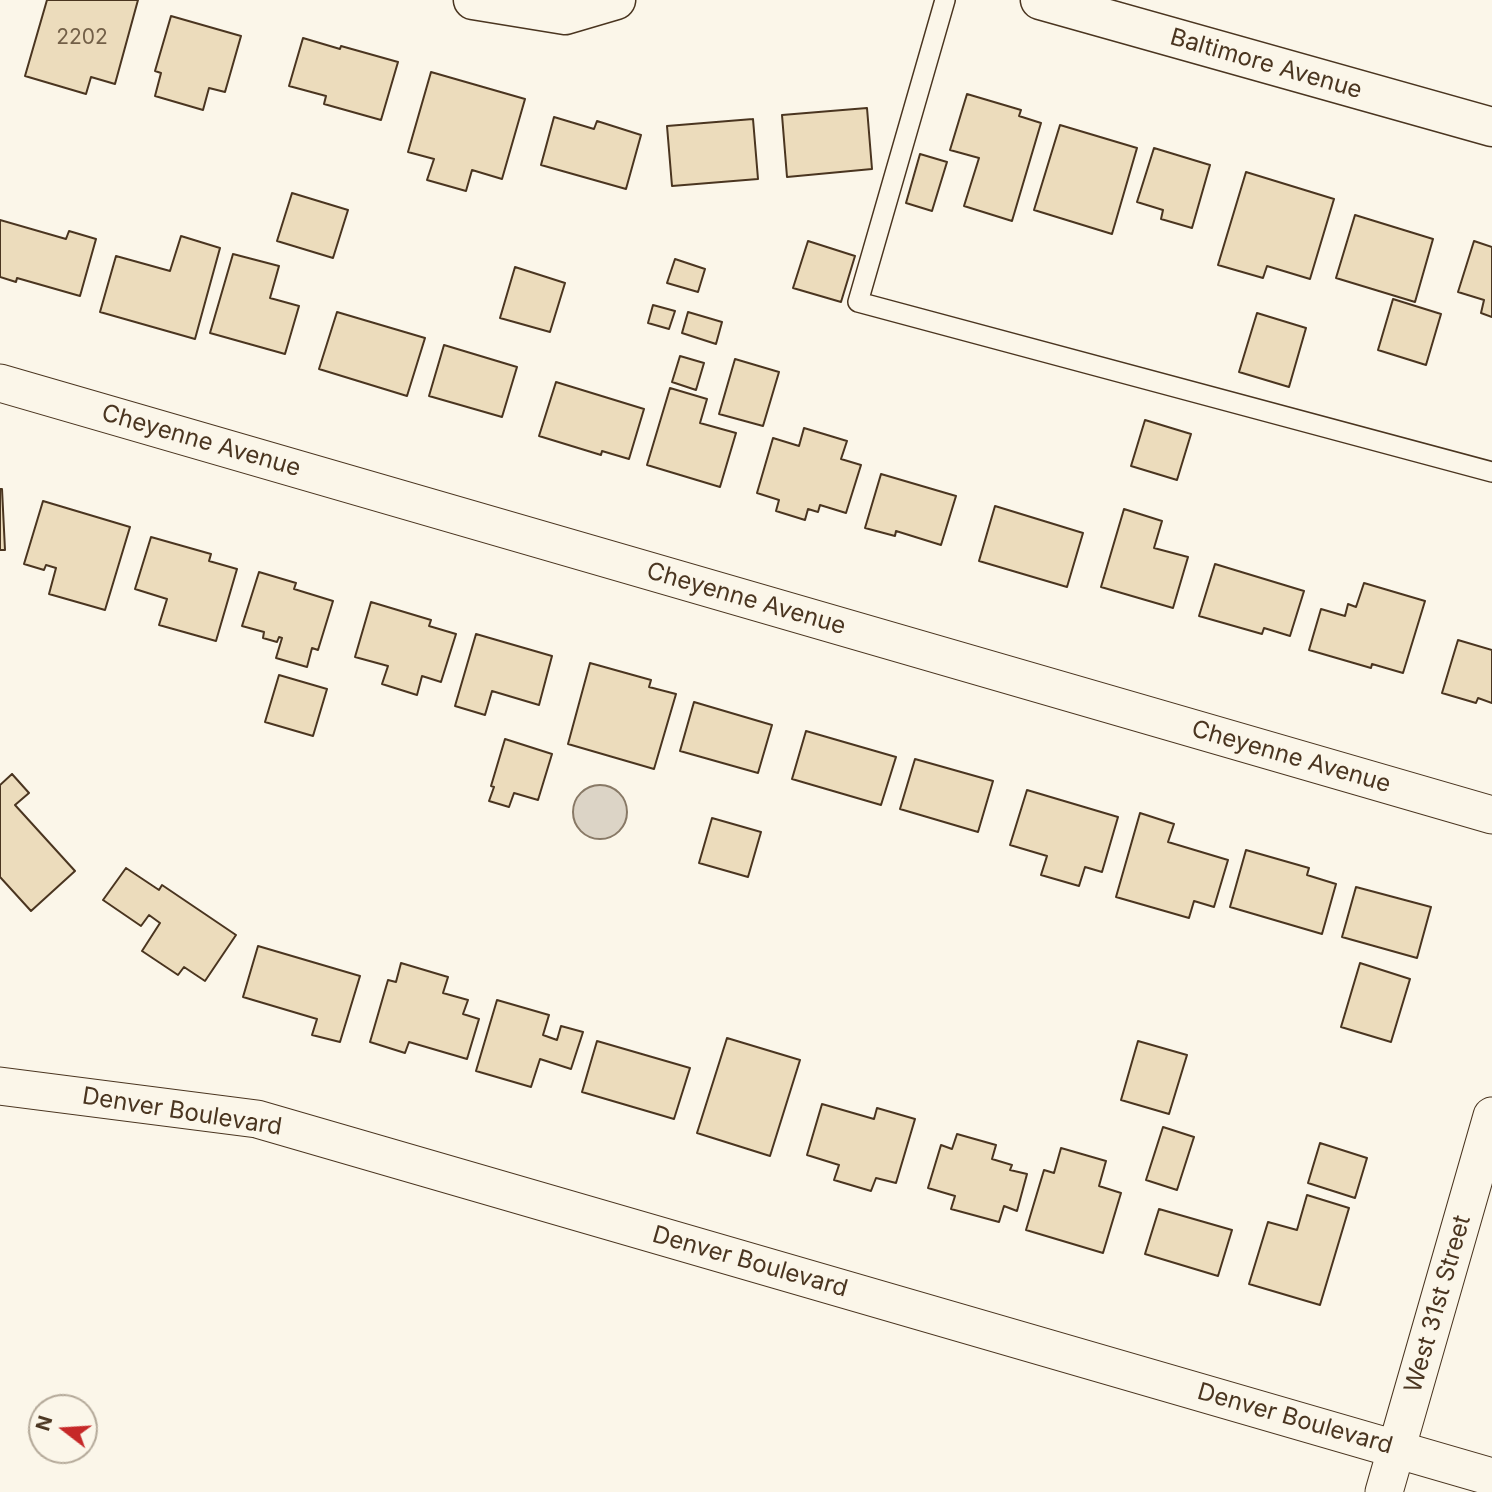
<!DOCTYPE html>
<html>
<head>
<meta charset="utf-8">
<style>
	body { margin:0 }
	#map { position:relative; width:1492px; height:1492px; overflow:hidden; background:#fbf6e9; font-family:Inter,sans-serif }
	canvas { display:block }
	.north { position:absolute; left:28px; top:1394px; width:70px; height:70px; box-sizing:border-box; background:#fbf6e9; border:2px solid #b4a999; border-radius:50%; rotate:287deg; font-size:19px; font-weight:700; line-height:28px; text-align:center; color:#4a3520 }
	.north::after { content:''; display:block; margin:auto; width:24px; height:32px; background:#c62828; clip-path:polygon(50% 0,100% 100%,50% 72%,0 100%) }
</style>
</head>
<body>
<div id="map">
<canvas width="1492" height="1492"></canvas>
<div class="north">N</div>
</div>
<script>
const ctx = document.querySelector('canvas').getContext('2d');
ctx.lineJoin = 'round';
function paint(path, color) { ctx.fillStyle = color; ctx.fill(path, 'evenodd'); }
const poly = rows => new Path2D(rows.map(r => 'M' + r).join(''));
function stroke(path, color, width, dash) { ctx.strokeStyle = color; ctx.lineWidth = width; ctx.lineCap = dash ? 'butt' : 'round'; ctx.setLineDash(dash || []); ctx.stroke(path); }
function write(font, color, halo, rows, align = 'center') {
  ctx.font = font + ' Inter,sans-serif'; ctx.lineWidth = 5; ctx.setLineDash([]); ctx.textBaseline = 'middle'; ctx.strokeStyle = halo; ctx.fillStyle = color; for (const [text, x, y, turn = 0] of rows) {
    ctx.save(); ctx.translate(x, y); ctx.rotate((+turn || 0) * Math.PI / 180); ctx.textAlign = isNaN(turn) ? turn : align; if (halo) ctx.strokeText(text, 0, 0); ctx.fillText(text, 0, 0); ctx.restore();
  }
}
const water = poly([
	'573 812a27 27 0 1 1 54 0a27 27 0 1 1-54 0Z'
]);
const building = poly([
	[47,0,138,0,115,84,91,77,86,94,25,76,47,0],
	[171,16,241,36,225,92,209,88,203,110,155,96,161,73,155,71,171,16],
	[303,38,340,49,341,46,398,62,381,120,324,104,326,96,289,86,303,38],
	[431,72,525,99,502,179,472,170,466,191,427,180,434,159,408,152,431,72],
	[967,94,1021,110,1019,116,1041,123,1012,221,964,206,979,158,950,150,967,94],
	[867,108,872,169,787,177,782,115,867,108],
	[554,117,594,129,597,121,641,135,626,189,541,165,554,117],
	[753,119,758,179,672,186,667,126,753,119],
	[1060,125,1137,148,1112,234,1034,210,1060,125],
	[1154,148,1210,165,1192,228,1161,219,1163,210,1137,202,1154,148],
	[920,154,947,162,932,211,906,203,920,154],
	[1246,172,1334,199,1310,279,1267,266,1263,278,1218,265,1246,172],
	[292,193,348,210,333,258,277,241,292,193],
	[1355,215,1433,239,1415,302,1336,278,1355,215],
	[0,220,66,239,69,231,96,239,80,296,17,278,16,282,0,277,0,220],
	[181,236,220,248,195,339,100,312,116,256,170,271,181,236],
	[808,241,855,256,841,302,793,288,808,241],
	[1474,241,1492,247,1492,317,1481,313,1484,300,1458,292,1474,241],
	[233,254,279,266,270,298,299,306,285,354,210,333,233,254],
	[675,259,705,269,698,292,667,283,675,259],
	[515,267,565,283,550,332,500,318,515,267],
	[1393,299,1441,314,1426,365,1378,350,1393,299],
	[653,305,675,311,669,329,648,323,653,305],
	[337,312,425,338,407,396,319,369,337,312],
	[688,312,722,322,716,344,682,333,688,312],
	[1257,313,1306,328,1289,387,1239,372,1257,313],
	[444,345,517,367,502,417,429,396,444,345],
	[680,356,704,363,696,390,672,382,680,356],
	[735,359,779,372,763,426,719,414,735,359],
	[556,382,644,409,629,459,602,451,601,455,539,436,556,382],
	[670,388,707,399,700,423,736,433,720,487,647,465,670,388],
	[1145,420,1191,434,1177,480,1131,466,1145,420],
	[804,428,847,441,841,459,861,465,846,513,820,505,818,512,808,509,805,520,776,511,779,500,757,493,773,438,799,446,804,428],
	[881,474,956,496,941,545,896,531,895,536,865,528,881,474],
	[0,489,2,489,5,550,0,550,0,489],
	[43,501,130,527,105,610,49,594,56,568,46,565,44,570,24,564,43,501],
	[995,506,1083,533,1067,587,979,561,995,506],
	[1124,509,1162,521,1154,548,1188,557,1173,608,1101,587,1124,509],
	[151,537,211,554,209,561,237,569,216,641,159,625,167,599,135,589,151,537],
	[1215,564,1304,591,1290,636,1264,628,1262,634,1199,616,1215,564],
	[259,572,296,583,294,589,333,601,318,650,312,648,307,667,276,658,282,638,279,637,277,642,263,638,264,632,242,626,259,572],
	[1364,583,1425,601,1403,673,1372,664,1371,668,1309,650,1321,609,1345,616,1348,604,1356,607,1364,583],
	[371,602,431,620,429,626,456,634,441,682,422,676,417,695,382,684,388,666,355,657,371,602],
	[476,634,552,656,539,705,492,691,485,715,455,706,476,634],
	[1458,640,1492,650,1492,703,1478,698,1476,703,1442,693,1458,640],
	[590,663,651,680,649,687,676,694,654,769,568,744,590,663],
	[279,675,327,689,313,736,265,722,279,675],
	[694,702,772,725,758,773,680,751,694,702],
	[806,731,896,757,881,805,792,779,806,731],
	[505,739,552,754,538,800,514,793,509,807,489,801,494,787,491,786,505,739],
	[915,759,993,781,978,832,900,809,915,759],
	[12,774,29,793,15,805,75,871,31,911,0,877,0,785,12,774],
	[1027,790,1118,817,1102,872,1085,867,1079,886,1041,875,1047,856,1010,845,1027,790],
	[1140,813,1174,824,1168,842,1228,860,1214,907,1194,901,1189,918,1116,897,1140,813],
	[712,818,761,832,748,877,699,863,712,818],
	[1246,850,1309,868,1307,875,1336,884,1322,934,1230,907,1246,850],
	[126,868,159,890,162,885,236,935,205,981,184,967,178,975,142,951,160,923,149,915,141,926,103,900,126,868],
	[1356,887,1431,907,1417,958,1342,937,1356,887],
	[258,946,360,976,340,1042,312,1035,317,1019,243,997,258,946],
	[401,963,448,977,443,993,468,1000,463,1014,479,1019,467,1059,409,1042,405,1053,370,1042,388,980,396,982,401,963],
	[1360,963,1410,979,1391,1042,1341,1027,1360,963],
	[497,1000,549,1015,543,1035,557,1040,561,1026,583,1032,571,1069,540,1059,531,1087,476,1071,497,1000],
	[727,1038,800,1060,770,1156,697,1133,727,1038],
	[597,1041,690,1068,674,1119,582,1092,597,1041],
	[1138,1041,1187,1055,1169,1114,1121,1100,1138,1041],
	[822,1104,874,1119,877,1108,915,1119,896,1183,876,1178,871,1191,834,1180,839,1165,807,1155,822,1104],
	[1163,1127,1194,1137,1177,1190,1146,1180,1163,1127],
	[957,1134,996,1145,992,1159,1012,1165,1010,1170,1027,1174,1017,1211,1004,1206,999,1222,951,1209,955,1196,928,1188,941,1145,952,1149,957,1134],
	[1320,1143,1367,1158,1355,1198,1308,1183,1320,1143],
	[1061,1148,1106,1161,1099,1186,1121,1193,1103,1253,1026,1230,1044,1170,1054,1173,1061,1148],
	[1307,1195,1349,1208,1320,1305,1249,1284,1268,1222,1297,1230,1307,1195],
	[1159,1209,1232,1230,1218,1276,1145,1254,1159,1209]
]);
const service = poly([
	[945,0,858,302,1492,472]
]);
const minor = poly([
	[0,383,1492,815],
	[0,1086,257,1119,1492,1477],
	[1384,1492,1492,1116]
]);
const tertiary = poly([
	[473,0,565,15,616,0],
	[1040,0,1492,127]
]);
const numberNames = [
	["2202",82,38]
];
const streetNames = [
	["Baltimore Avenue",1266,64,16],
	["Cheyenne Avenue",201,441,16],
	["Cheyenne Avenue",746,599,16],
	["Cheyenne Avenue",1291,757,16],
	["Denver Boulevard",182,1112,9],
	["Denver Boulevard",750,1262,16],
	["West 31st Street",1438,1304,-74],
	["Denver Boulevard",1295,1419,16]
];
paint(water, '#dcd4c6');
stroke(water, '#887966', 2);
paint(building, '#ecdcbc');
stroke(building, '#4a3520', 2);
stroke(service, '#4a3520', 22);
stroke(minor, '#4a3520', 39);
stroke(tertiary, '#4a3520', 41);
stroke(service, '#fbf6e9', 19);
stroke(minor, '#fbf6e9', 37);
stroke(tertiary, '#fbf6e9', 38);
write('21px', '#725f47', null, numberNames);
write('24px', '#4a3520', '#fbf6e9', streetNames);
</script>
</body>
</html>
